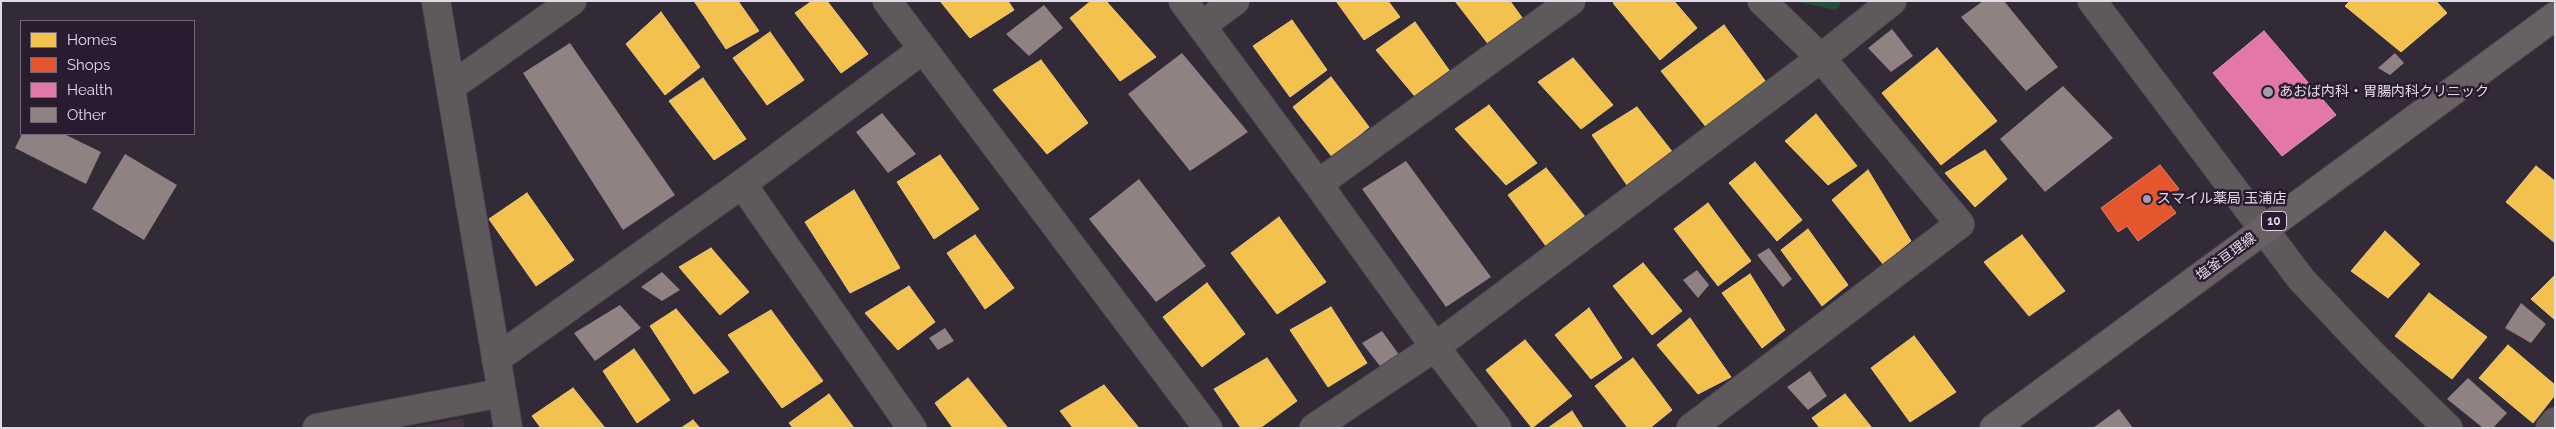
<!DOCTYPE html>
<html>
<head>
<meta charset="utf-8">
<style>
	body { margin:0 }
	#map { position:relative; width:2556px; height:429px; overflow:hidden; background:#322a36; font-family:Raleway,sans-serif }
	canvas { display:block }
	.frame { position:absolute; inset:0; border:2px solid #e3dae8; pointer-events:none }
	.legend { position:absolute; left:20px; top:20px; width:175px; height:115px; box-sizing:border-box; background:#2a1c30; border:1px solid #74687a; margin:0; padding:6px 9px; list-style:none; font-size:15px; color:#e3dae8 }
	.legend li { display:flex; align-items:center; gap:10px; height:25px }
	.legend b { width:25px; border:1px solid #74687a }
</style>
</head>
<body>
<div id="map">
<canvas width="2556" height="429"></canvas>
<div class="frame"></div>
<ul class="legend">
<li><b style="height:14px;background:#f2c14e"></b>Homes</li>
<li><b style="height:14px;background:#e4572e"></b>Shops</li>
<li><b style="height:14px;background:#e377a8"></b>Health</li>
<li><b style="height:14px;background:#908183"></b>Other</li>
</ul>
</div>
<script>
const ctx = document.querySelector('canvas').getContext('2d');
ctx.lineJoin = 'round';
function paint(path, color) { ctx.fillStyle = color; ctx.fill(path, 'evenodd'); }
const poly = rows => new Path2D(rows.map(r => 'M' + r).join(''));
function stroke(path, color, width, dash) { ctx.strokeStyle = color; ctx.lineWidth = width; ctx.lineCap = dash ? 'butt' : 'round'; ctx.setLineDash(dash || []); ctx.stroke(path); }
function write(font, color, halo, rows, align = 'center') {
  ctx.font = font + ' Raleway,"Noto Sans JP",sans-serif'; ctx.lineWidth = 5; ctx.setLineDash([]); ctx.textBaseline = 'middle'; ctx.strokeStyle = halo; ctx.fillStyle = color; for (const [text, x, y, turn = 0] of rows) {
    ctx.save(); ctx.translate(x, y); ctx.rotate((+turn || 0) * Math.PI / 180); ctx.textAlign = isNaN(turn) ? turn : align; if (halo) ctx.strokeText(text, 0, 0); ctx.fillText(text, 0, 0); ctx.restore();
  }
}
const industrial = poly([
	[463,418,465,428,410,428]
]);
const green = poly([
	[1793,1,1842,1,1836,10]
]);
const homes = poly([
	[694,1,738,1,759,31,726,49,694,1],
	[812,1,827,1,868,54,841,73,795,13,812,1],
	[940,1,1008,1,1014,10,970,38,940,1],
	[1091,1,1106,1,1156,57,1120,81,1070,18,1091,1],
	[1336,1,1388,1,1400,17,1364,40,1336,1],
	[1455,1,1510,1,1523,19,1489,45,1455,1],
	[1616,1,1674,1,1697,28,1660,60,1613,3,1616,1],
	[2350,1,2436,1,2447,13,2401,52,2345,6,2350,1],
	[661,12,700,67,665,95,626,44,661,12],
	[1292,20,1327,70,1290,97,1253,46,1292,20],
	[1415,22,1451,73,1418,100,1376,50,1415,22],
	[1724,25,1766,82,1707,128,1661,71,1724,25],
	[770,32,804,80,767,105,733,58,770,32],
	[1937,48,1997,121,1941,165,1882,93,1937,48],
	[1573,58,1613,105,1581,129,1538,82,1573,58],
	[1041,60,1088,123,1047,154,993,90,1041,60],
	[1331,77,1369,127,1333,158,1293,107,1331,77],
	[703,78,746,139,714,160,669,101,703,78],
	[1489,105,1537,163,1506,185,1455,129,1489,105],
	[1637,107,1674,154,1627,185,1592,135,1637,107],
	[1816,114,1857,166,1828,185,1785,141,1816,114],
	[1985,150,2007,179,1975,207,1945,173,1985,150],
	[940,155,979,209,934,239,897,182,940,155],
	[1755,162,1802,220,1777,241,1729,183,1755,162],
	[2536,166,2555,181,2555,243,2506,202,2536,166],
	[1546,168,1586,218,1546,246,1508,195,1546,168],
	[1868,170,1911,241,1883,264,1832,200,1868,170],
	[854,190,900,268,850,293,805,222,854,190],
	[527,193,574,260,536,286,489,219,527,193],
	[1708,203,1751,261,1718,286,1674,229,1708,203],
	[1279,217,1326,282,1277,314,1231,253,1279,217],
	[1808,229,1848,285,1822,306,1781,250,1808,229],
	[2385,231,2420,264,2388,298,2351,271,2385,231],
	[975,235,1014,288,985,309,947,253,975,235],
	[2022,235,2065,291,2029,316,1984,262,2022,235],
	[711,248,749,292,720,315,679,267,711,248],
	[1643,263,1682,311,1652,335,1613,286,1643,263],
	[1750,274,1785,330,1762,348,1722,293,1750,274],
	[2555,275,2555,320,2531,299,2555,275],
	[1207,283,1245,334,1202,367,1163,317,1207,283],
	[909,286,935,322,898,350,865,313,909,286],
	[2429,293,2487,337,2452,379,2395,336,2429,293],
	[1331,307,1367,363,1328,387,1290,330,1331,307],
	[1589,308,1622,358,1591,379,1555,335,1589,308],
	[676,309,729,372,694,394,650,326,676,309],
	[771,310,823,381,782,408,728,335,771,310],
	[1690,318,1731,377,1698,394,1657,345,1690,318],
	[1914,336,1956,392,1910,422,1871,368,1914,336],
	[1525,340,1572,396,1532,428,1486,370,1525,340],
	[2508,345,2555,385,2555,395,2533,423,2479,378,2508,345],
	[634,349,670,400,637,423,603,371,634,349],
	[1267,358,1297,401,1260,428,1241,428,1214,389,1267,358],
	[1633,358,1672,410,1650,428,1628,428,1595,386,1633,358],
	[968,378,1008,428,953,428,935,403,968,378],
	[1104,385,1139,428,1073,428,1060,411,1104,385],
	[573,388,605,428,541,428,532,416,573,388],
	[829,394,854,428,793,428,789,423,829,394],
	[1845,394,1872,428,1820,428,1812,418,1845,394],
	[1572,411,1583,428,1548,428,1572,411],
	[693,420,700,428,681,428,693,420]
]);
const shops = poly([
	[2160,165,2179,189,2165,199,2176,213,2138,241,2127,226,2118,232,2101,208,2160,165]
]);
const health = poly([
	[2264,31,2336,115,2282,156,2213,73,2264,31]
]);
const building = poly([
	[1983,1,2004,1,2058,67,2026,91,1961,17],
	[1044,5,1063,28,1029,56,1006,34],
	[1892,29,1913,56,1891,72,1868,48],
	[570,43,675,195,623,230,523,73],
	[1182,53,1248,132,1190,171,1128,94],
	[2395,53,2404,63,2390,75,2378,68],
	[2063,86,2113,138,2045,192,2000,139],
	[882,113,916,154,888,173,856,132],
	[22,134,64,134,101,152,86,184,15,148],
	[125,154,177,185,144,240,92,209],
	[1406,161,1491,277,1446,307,1362,189],
	[1139,179,1206,266,1156,302,1089,219],
	[1769,248,1792,279,1783,287,1757,255],
	[1697,270,1709,285,1698,298,1683,280],
	[662,272,680,290,662,301,641,287],
	[2521,303,2546,324,2531,343,2505,328],
	[620,305,641,328,595,361,574,333],
	[945,328,954,341,938,350,929,338],
	[1382,331,1400,356,1383,370,1362,343],
	[1810,371,1827,396,1808,410,1787,387],
	[2468,378,2507,413,2493,428,2483,428,2447,399],
	[2119,409,2133,428,2093,428]
]);
const street = poly([
	[436,1,508,428],
	[887,1,1208,428],
	[1183,1,1318,184,1435,347,1497,428],
	[2092,1,2301,279,2371,353,2448,428],
	[1201,26,1235,1],
	[452,86,572,1],
	[742,184,912,428],
	[1318,184,1571,1],
	[496,359,742,184,922,50],
	[317,428,501,393],
	[1314,428,1435,347,1821,58,1892,1],
	[1691,428,1960,224,1821,58,1762,1],
	[2550,428,2555,422]
]);
const primary = poly([
	[1994,428,2555,16]
]);
const markers = [
	[2268,92,6,"#a59caa"],
	[2147,199,5,"#a59caa"]
];
const shields = [
	[2274,221,25]
];
const shieldNames = [
	["10",2274,221]
];
const poiNames = [
	["あおば内科・胃腸内科クリニック",2279,92],
	["スマイル薬局 玉浦店",2157,199]
];
const streetNames = [
	["塩釜亘理線",2226,257,-36]
];
paint(industrial, '#433440');
paint(green, '#224e3b');
paint(homes, '#f2c14e');
stroke(homes, '#eec87c', 1);
paint(shops, '#e4572e');
stroke(shops, '#e47e66', 1);
paint(health, '#e377a8');
stroke(health, '#e395bb', 1);
paint(building, '#908183');
stroke(street, '#4d4752', 30);
stroke(primary, '#4d4752', 30);
stroke(street, '#5e5a5b', 28);
stroke(primary, '#686164', 28);
for (const [x, y, r, color] of markers) { const dot = new Path2D(); dot.arc(x, y, r, 0, 2 * Math.PI); ctx.fillStyle = color; ctx.fill(dot); stroke(dot, '#2a1c30', 2); }
for (const [x, y, w] of shields) { const box = new Path2D(); box.roundRect(x - w / 2, y - 9.5, w, 19, 4); ctx.fillStyle = '#2a1c30'; ctx.fill(box); stroke(box, '#e3dae8', 1); }
write('bold 12px', '#e3dae8', null, shieldNames);
write('14px', '#e3dae8', '#2a1c30', poiNames, 'left');
write('14px', '#e3dae8', '#2a1c30', streetNames);
</script>
</body>
</html>
